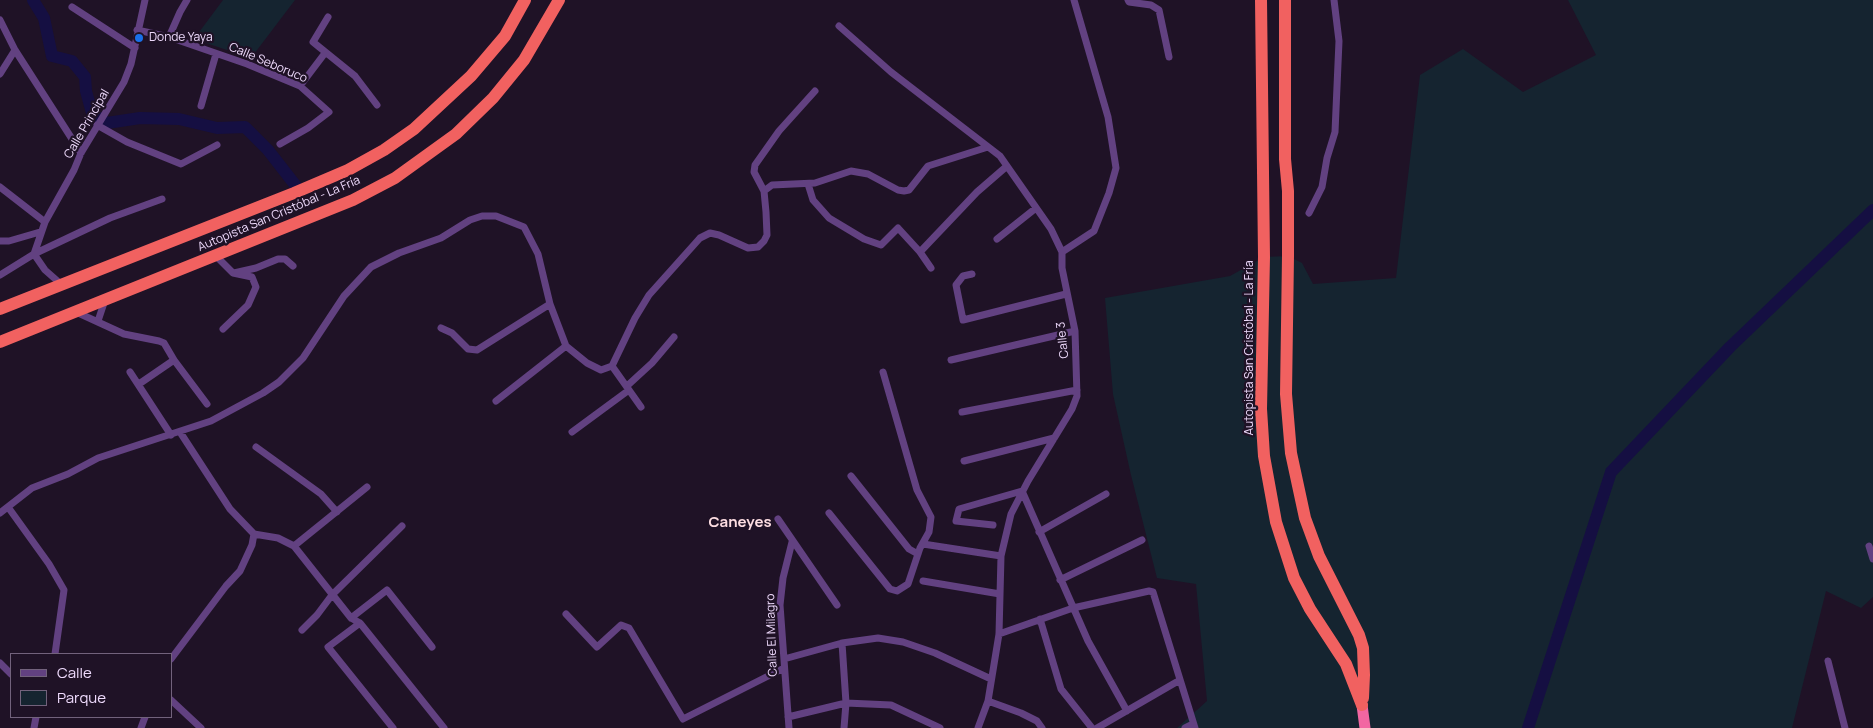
<!DOCTYPE html>
<html>
<head>
<meta charset="utf-8">
<style>
	body { margin:0 }
	#map { position:relative; width:1873px; height:728px; overflow:hidden; background:#1f1226; font-family:Manrope,sans-serif }
	canvas { display:block }
	.legend { position:absolute; left:10px; top:653px; width:162px; height:65px; box-sizing:border-box; background:#1f1226; border:1px solid #72627c; margin:0; padding:6px 9px; list-style:none; font-size:15px; color:#eedafc }
	.legend li { display:flex; align-items:center; gap:10px; height:25px }
	.legend b { width:25px; border:1px solid #72627c }
</style>
</head>
<body>
<div id="map">
<canvas width="1873" height="728"></canvas>
<ul class="legend">
<li><b style="height:6px;background:#624181"></b>Calle</li>
<li><b style="height:14px;background:#152430"></b>Parque</li>
</ul>
</div>
<script>
const ctx = document.querySelector('canvas').getContext('2d');
ctx.lineJoin = 'round';
function paint(path, color) { ctx.fillStyle = color; ctx.fill(path, 'evenodd'); }
const poly = rows => new Path2D(rows.map(r => 'M' + r).join(''));
function stroke(path, color, width, dash) { ctx.strokeStyle = color; ctx.lineWidth = width; ctx.lineCap = dash ? 'butt' : 'round'; ctx.setLineDash(dash || []); ctx.stroke(path); }
function write(font, color, halo, rows, align = 'center') {
  ctx.font = font + ' Manrope,sans-serif'; ctx.lineWidth = 4.5; ctx.setLineDash([]); ctx.textBaseline = 'middle'; ctx.strokeStyle = halo; ctx.fillStyle = color; for (const [text, x, y, turn = 0] of rows) {
    ctx.save(); ctx.translate(x, y); ctx.rotate((+turn || 0) * Math.PI / 180); ctx.textAlign = isNaN(turn) ? turn : align; if (halo) ctx.strokeText(text, 0, 0); ctx.fillText(text, 0, 0); ctx.restore();
  }
}
const green = poly([
	[223,0,295,0,251,58,194,39],
	[1568,0,1873,0,1873,597,1861,608,1826,591,1792,728,1177,728,1207,701,1196,584,1157,578,1131,475,1113,394,1105,298,1230,276,1264,257,1288,256,1302,263,1313,284,1396,278,1420,75,1463,49,1523,92,1596,55]
]);
const river = poly([
	[33,0,44,18,52,56,72,61,85,77,86,91,92,113,107,123,140,118,179,119,217,128,245,127,268,150,296,186],
	[1528,728,1611,472,1730,347,1873,210]
]);
const minor = poly([
	[1128,0,1129,2,1151,5,1159,10,1169,57],
	[72,7,135,48],
	[328,17,313,42,355,76,377,105],
	[0,20,15,50,81,153],
	[839,26,891,72,1000,156,1051,229,1062,252,1062,268,1075,331,1077,396,1072,409,1028,481,1011,514,1001,556,999,634,988,701,978,728],
	[137,30,169,37,247,64,300,86,329,112,308,128,280,144],
	[169,37,180,12,187,0],
	[0,74,15,50],
	[300,86,325,53],
	[201,106,216,54],
	[97,125,127,142,181,164,217,145],
	[808,184,813,200,829,218,864,239,881,245,898,228,920,252,931,268],
	[0,187,45,222],
	[764,191,772,185,815,183,851,171,868,174,898,190,904,191,909,190,928,166,988,147],
	[1309,213,1322,187,1327,158,1335,132,1339,41,1334,0],
	[997,239,1036,208],
	[0,241,9,241,40,232],
	[920,252,977,192,1007,166],
	[1062,252,1094,231,1109,193,1116,168,1108,117,1074,0],
	[34,254,45,222,74,170,81,153,124,82,131,64,145,0],
	[34,254,45,270,62,285],
	[216,256,233,273,252,277,256,287,248,305,223,329],
	[234,273,256,268,278,259,285,259,293,266],
	[972,274,963,276,956,285,963,320,1066,294],
	[0,275,34,254,110,218,162,199],
	[76,312,124,334,159,341,164,343,174,360],
	[98,321,105,300],
	[441,328,452,333,468,349,477,350,550,304],
	[951,360,1075,331],
	[612,366,641,407],
	[130,372,171,435],
	[139,384,174,360,207,404],
	[627,386,652,363,674,337],
	[496,401,566,346],
	[962,412,1077,390],
	[180,432,230,509,254,534,278,538,294,546,367,487],
	[572,432,629,390],
	[256,447,321,494,337,512],
	[964,461,1054,438],
	[851,476,909,549,918,554],
	[8,507,49,564,64,590,55,654],
	[0,513,32,488,68,474,98,458,211,421,263,393,279,382,303,358,344,296,371,267,399,253,441,238,470,220,482,216,496,216,524,227,538,254,550,304,566,346,587,363,601,370,612,366,635,318,649,295,700,238,710,233,719,235,748,248,758,247,764,241,767,235,766,212,764,191,754,172,755,165,779,131,815,91],
	[829,513,890,589,897,591,908,584,920,548,929,532,931,517,917,490,883,372],
	[778,519,837,605],
	[993,525,956,521,959,509,1022,491,1088,641,1127,711],
	[1039,532,1106,494],
	[923,544,1001,556],
	[294,546,351,618,360,623,444,728],
	[1869,546,1873,559],
	[1060,580,1142,540],
	[923,581,1000,594],
	[566,614,597,647,621,625,629,628,683,719,784,668],
	[351,618,387,590,432,647],
	[1040,619,1061,689,1092,728],
	[360,623,328,647,393,728],
	[302,630,317,615,332,595,402,526],
	[999,634,1073,608,1149,591,1153,592,1195,728],
	[842,643,846,703,844,728],
	[171,659,226,586,240,571,252,545,254,534],
	[784,659,842,643,878,638,903,642,935,653,991,679],
	[1828,661,1845,728],
	[0,663,11,674],
	[171,700,201,728],
	[988,701,1021,713,1037,721,1042,728],
	[788,717,846,703,891,705,940,728],
	[34,728,36,717],
	[141,728,145,717],
	[789,728,780,605,783,578,792,542],
	[1097,728,1180,680],
	[1185,728,1193,724]
]);
const trunk = poly([
	[1362,705,1365,728]
]);
const motorway = poly([
	[1261,0,1264,257,1261,409,1264,456,1276,522,1294,578,1310,609,1346,664,1362,705],
	[1285,0,1285,159,1288,191,1288,256,1286,394,1291,453,1305,518,1319,556,1359,635,1363,648,1364,675,1363,698],
	[0,309,294,193,348,170,384,150,414,129,471,76,505,36,525,0],
	[0,342,353,200,395,178,456,134,493,98,524,60,559,0]
]);
const markers = [
	[139,38,5,"#1870ea"]
];
const poiNames = [
	["Donde Yaya",149,38]
];
const streetNames = [
	["Calle Seboruco",268,63,23],
	["Calle Principal",87,124,-60],
	["Autopista San Cristóbal - La Fría",279,214,-23],
	["Calle 3",1063,340,-96],
	["Autopista San Cristóbal - La Fría",1250,348,-90],
	["Calle El Milagro",772,635,-92]
];
const quarterNames = [
	["Caneyes",740,523]
];
paint(green, '#152430');
stroke(river, '#150f42', 12);
stroke(minor, '#624181', 7);
stroke(trunk, '#f266a2', 11);
stroke(motorway, '#f16160', 12);
for (const [x, y, r, color] of markers) { const dot = new Path2D(); dot.arc(x, y, r, 0, 2 * Math.PI); ctx.fillStyle = color; ctx.fill(dot); stroke(dot, '#1f1226', 2); }
write('12px', '#eedafc', '#1f1226', poiNames, 'left');
write('12px', '#eedafc', '#1f1226', streetNames);
write('bold 15px', '#fcdce1', '#1f1226', quarterNames);
</script>
</body>
</html>
